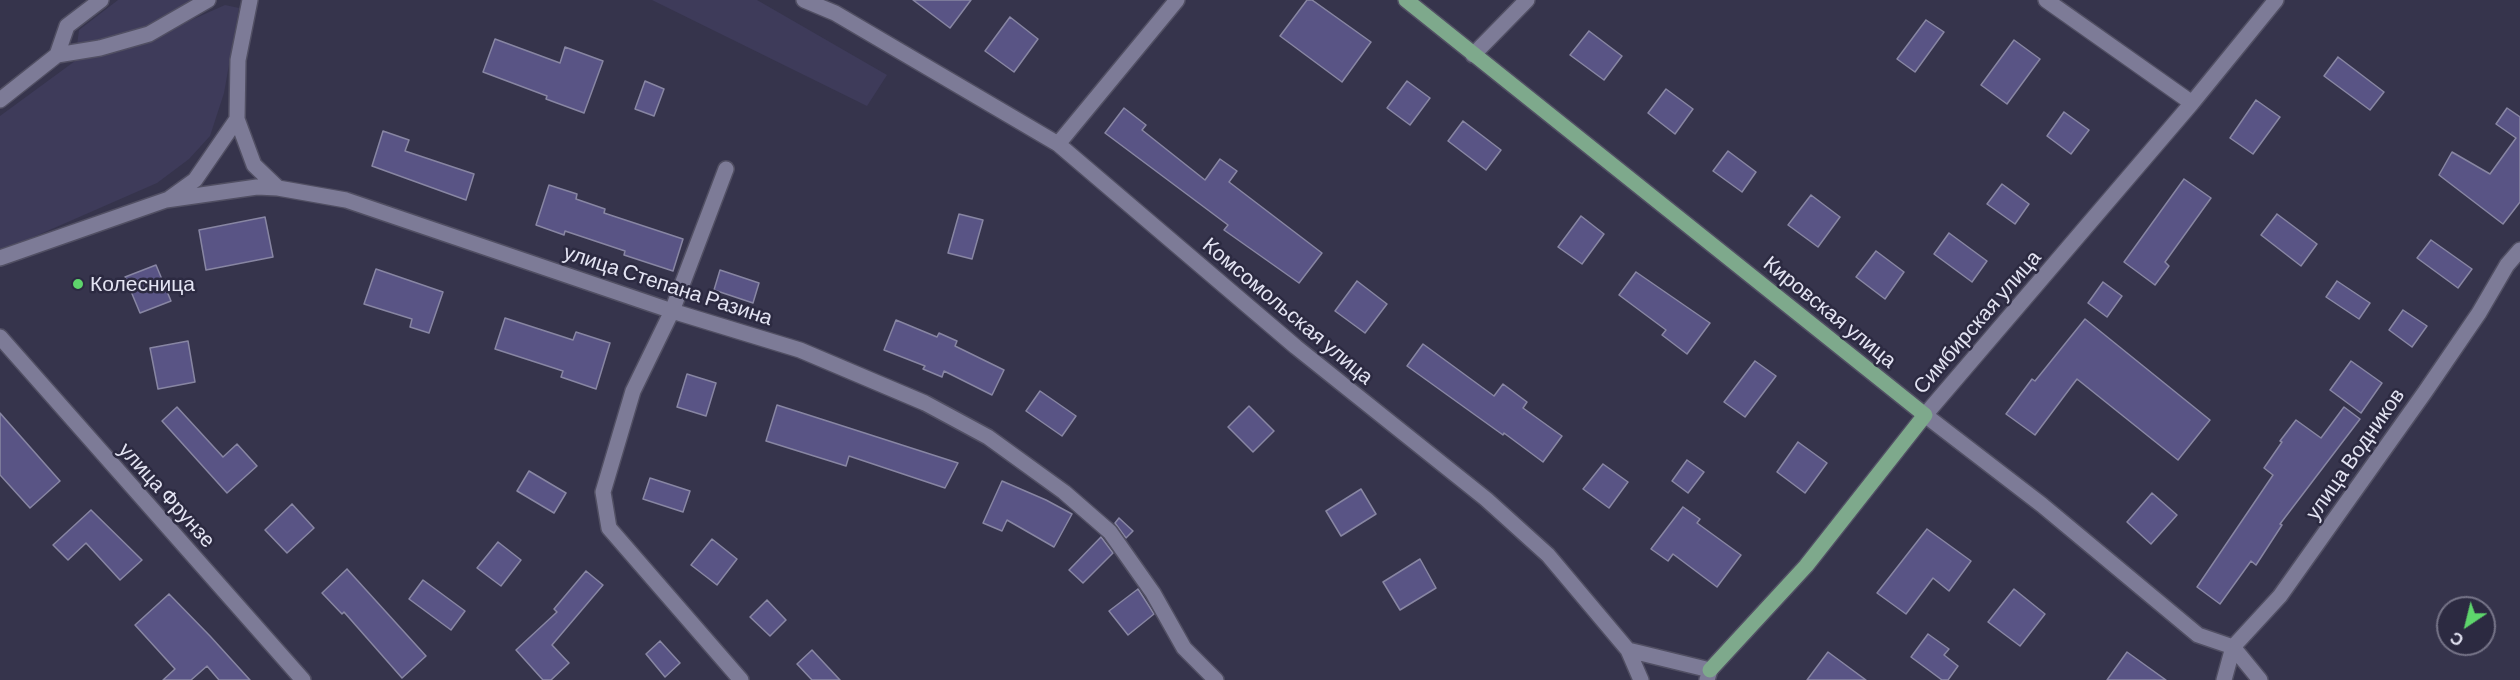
<!DOCTYPE html>
<html>
<head>
<meta charset="utf-8">
<style>
	body { margin:0 }
	#map { position:relative; width:2520px; height:680px; overflow:hidden; background:#36344c; font-family:Barlow,sans-serif }
	canvas { display:block }
	.north { position:absolute; left:2436px; top:596px; width:60px; height:60px; box-sizing:border-box; background:#2c2a41; border:2px solid #767488; border-radius:50%; rotate:215deg; font-size:16px; font-weight:700; line-height:24px; text-align:center; color:#e4e4f3 }
	.north::after { content:''; display:block; margin:auto; width:21px; height:27px; background:#5ed56c; clip-path:polygon(50% 0,100% 100%,50% 72%,0 100%) }
</style>
</head>
<body>
<div id="map">
<canvas width="2520" height="680"></canvas>
<div class="north">С</div>
</div>
<script>
const ctx = document.querySelector('canvas').getContext('2d');
ctx.lineJoin = 'round';
function paint(path, color) { ctx.fillStyle = color; ctx.fill(path, 'evenodd'); }
const poly = rows => new Path2D(rows.map(r => 'M' + r).join(''));
function stroke(path, color, width, dash) { ctx.strokeStyle = color; ctx.lineWidth = width; ctx.lineCap = dash ? 'butt' : 'round'; ctx.setLineDash(dash || []); ctx.stroke(path); }
function write(font, color, halo, rows, align = 'center') {
  ctx.font = font + ' Barlow,sans-serif'; ctx.lineWidth = 5; ctx.setLineDash([]); ctx.textBaseline = 'middle'; ctx.strokeStyle = halo; ctx.fillStyle = color; for (const [text, x, y, turn = 0] of rows) {
    ctx.save(); ctx.translate(x, y); ctx.rotate((+turn || 0) * Math.PI / 180); ctx.textAlign = isNaN(turn) ? turn : align; if (halo) ctx.strokeText(text, 0, 0); ctx.fillText(text, 0, 0); ctx.restore();
  }
}
const built = poly([
	[118,0,210,0,133,46,225,5,239,8,224,93,210,136,189,159,157,183,6,249,0,249,0,116,75,61,79,30],
	[652,0,757,0,887,75,867,106]
]);
const building = poly([
	[913,0,971,0,950,28,913,0],
	[1307,0,1312,0,1371,42,1342,82,1280,36,1307,0],
	[1010,17,1038,39,1014,72,985,51,1010,17],
	[1926,20,1944,32,1915,72,1897,59,1926,20],
	[1589,31,1622,56,1604,80,1570,55,1589,31],
	[495,39,560,63,565,47,603,61,584,113,546,99,547,96,483,72,495,39],
	[2014,40,2040,59,2007,104,1981,85,2014,40],
	[2338,57,2384,92,2370,110,2324,76,2338,57],
	[645,81,664,89,654,116,635,109,645,81],
	[1407,81,1430,98,1410,125,1387,108,1407,81],
	[1666,89,1693,109,1675,134,1648,113,1666,89],
	[2256,100,2280,117,2253,154,2230,138,2256,100],
	[1124,108,1146,125,1142,130,1205,180,1220,159,1237,171,1229,182,1322,253,1299,283,1224,230,1228,225,1105,133,1124,108],
	[2507,108,2520,117,2520,202,2503,224,2439,175,2452,152,2490,174,2516,138,2496,124,2507,108],
	[2064,112,2089,130,2071,154,2047,136,2064,112],
	[1463,121,1501,150,1486,170,1448,141,1463,121],
	[383,131,409,140,405,151,474,174,466,200,372,166,383,131],
	[1728,151,1756,172,1742,192,1713,171,1728,151],
	[2184,179,2211,198,2165,262,2169,266,2155,285,2124,262,2184,179],
	[2002,184,2029,204,2015,224,1987,204,2002,184],
	[549,185,577,194,576,199,605,209,604,213,683,239,673,271,624,255,625,251,565,231,564,235,536,225,549,185],
	[1811,195,1840,217,1818,247,1788,225,1811,195],
	[959,214,983,220,972,259,948,253,959,214],
	[2277,214,2317,244,2301,266,2261,235,2277,214],
	[1581,216,1604,234,1582,264,1558,247,1581,216],
	[265,217,273,257,206,270,199,230,265,217],
	[1949,233,1987,261,1972,282,1934,254,1949,233],
	[2431,240,2472,269,2458,288,2417,258,2431,240],
	[1876,251,1904,272,1885,299,1856,277,1876,251],
	[156,265,171,301,140,313,125,277,156,265],
	[376,269,443,292,429,333,410,327,412,319,364,304,376,269],
	[720,270,759,283,753,303,714,290,720,270],
	[1636,272,1710,323,1687,354,1662,335,1666,330,1619,295,1636,272],
	[1357,281,1387,304,1365,333,1335,311,1357,281],
	[2337,281,2370,303,2359,319,2326,297,2337,281],
	[2103,282,2122,296,2107,317,2088,303,2103,282],
	[2403,310,2427,326,2412,347,2389,330,2403,310],
	[505,318,573,340,576,332,610,343,596,389,561,377,563,371,495,349,505,318],
	[2085,319,2210,420,2178,460,2077,379,2035,435,2006,414,2032,379,2035,381,2085,319],
	[896,320,937,337,939,333,957,341,955,346,1004,370,992,395,944,371,942,377,923,369,925,366,884,350,896,320],
	[188,341,195,382,158,389,150,348,188,341],
	[1423,344,1494,396,1503,384,1527,402,1523,408,1562,436,1543,462,1504,433,1503,435,1407,366,1423,344],
	[1755,361,1776,376,1745,417,1724,402,1755,361],
	[2351,361,2382,383,2361,413,2330,390,2351,361],
	[687,374,716,383,706,416,677,407,687,374],
	[1040,391,1076,416,1062,436,1026,411,1040,391],
	[777,405,821,419,958,463,945,488,849,456,846,466,766,441,777,405],
	[1249,406,1274,431,1253,452,1228,427,1249,406],
	[177,407,223,457,237,444,257,466,227,493,162,421,177,407],
	[2344,407,2360,419,2280,524,2282,525,2256,565,2251,561,2220,604,2197,587,2273,475,2264,468,2282,442,2280,441,2296,420,2321,438,2344,407],
	[0,413,60,481,30,508,0,475,0,413],
	[1798,442,1827,463,1805,493,1777,472,1798,442],
	[1687,460,1704,472,1688,493,1672,481,1687,460],
	[1603,464,1628,482,1609,508,1583,489,1603,464],
	[529,471,566,493,554,513,517,491,529,471],
	[650,478,690,491,683,512,643,499,650,478],
	[1002,481,1046,500,1072,514,1054,547,1007,520,1002,531,983,523,1002,481],
	[1361,489,1376,514,1341,536,1326,511,1361,489],
	[2152,493,2177,515,2151,544,2127,522,2152,493],
	[292,504,314,528,287,553,265,530,292,504],
	[1683,507,1700,519,1697,523,1741,555,1717,587,1673,554,1668,561,1651,549,1683,507],
	[91,510,142,560,120,580,86,543,68,560,53,545,91,510],
	[1119,518,1133,531,1126,538,1115,523,1119,518],
	[1927,529,1971,561,1949,591,1933,578,1906,614,1877,593,1927,529],
	[1101,537,1113,553,1083,583,1069,570,1101,537],
	[712,539,737,559,717,585,691,565,712,539],
	[498,542,521,560,501,586,477,568,498,542],
	[1420,559,1436,588,1400,610,1383,582,1420,559],
	[347,569,426,656,402,678,344,612,342,614,322,593,347,569],
	[586,571,603,585,552,645,569,663,551,680,543,680,516,650,557,612,554,609,586,571],
	[423,580,465,611,451,630,409,599,423,580],
	[1138,589,1154,614,1128,635,1109,611,1138,589],
	[2014,589,2045,614,2020,646,1988,622,2014,589],
	[169,594,210,636,250,680,219,680,207,666,191,680,163,680,175,669,135,625,169,594],
	[767,600,786,620,770,636,750,617,767,600],
	[1928,634,1949,649,1944,655,1958,666,1948,680,1942,680,1911,657,1928,634],
	[660,641,680,663,665,677,646,654,660,641],
	[812,650,840,680,812,680,797,664,812,650],
	[1828,652,1866,680,1807,680,1828,652],
	[2127,652,2166,680,2107,680,2127,652]
]);
const minor = poly([
	[804,0,835,13,1058,144,1296,347,1486,499,1548,555,1628,650,1710,670,1707,680],
	[2046,0,2192,103],
	[57,55,100,48,149,34,208,0],
	[1473,55,1527,0],
	[0,100,57,55,67,26,101,0],
	[237,119,254,165,278,188],
	[1058,144,1177,0],
	[726,169,672,311,633,391,603,492,609,528,741,680],
	[170,198,195,180,237,119,238,60,250,0],
	[0,258,166,200,257,187,278,188,346,200,672,311,800,350,925,403,988,437,1064,492,1110,532,1153,593,1184,648,1216,680],
	[0,337,303,680],
	[2233,647,2198,635,2042,505,1925,415,2192,103,2276,0],
	[2233,647,2260,680],
	[1628,650,1641,680],
	[2224,680,2233,647,2280,596,2425,392,2479,313,2507,265,2520,250]
]);
const major = poly([
	[1406,0,1925,415,1806,566,1710,670]
]);
const markers = [
	[78,284,6,"#5ed56c"]
];
const poiNames = [
	["Колесница",90,284]
];
const streetNames = [
	["улица Степана Разина",668,285,18],
	["Комсомольская улица",1288,311,40],
	["Кировская улица",1830,312,39],
	["Симбирская улица",1977,322,-49],
	["улица Водников",2355,454,-55],
	["улица Фрунзе",167,495,48]
];
paint(built, '#3e3b5a');
paint(building, '#595485');
stroke(building, '#8886a3', 1.5);
stroke(minor, '#514f63', 18);
stroke(major, '#514f63', 18);
stroke(minor, '#7d7b97', 15);
stroke(major, '#7ea98c', 15);
for (const [x, y, r, color] of markers) { const dot = new Path2D(); dot.arc(x, y, r, 0, 2 * Math.PI); ctx.fillStyle = color; ctx.fill(dot); stroke(dot, '#2c2a41', 2); }
write('21px', '#e4e4f3', '#2c2a41', poiNames, 'left');
write('21px', '#e4e4f3', '#2c2a41', streetNames);
</script>
</body>
</html>
